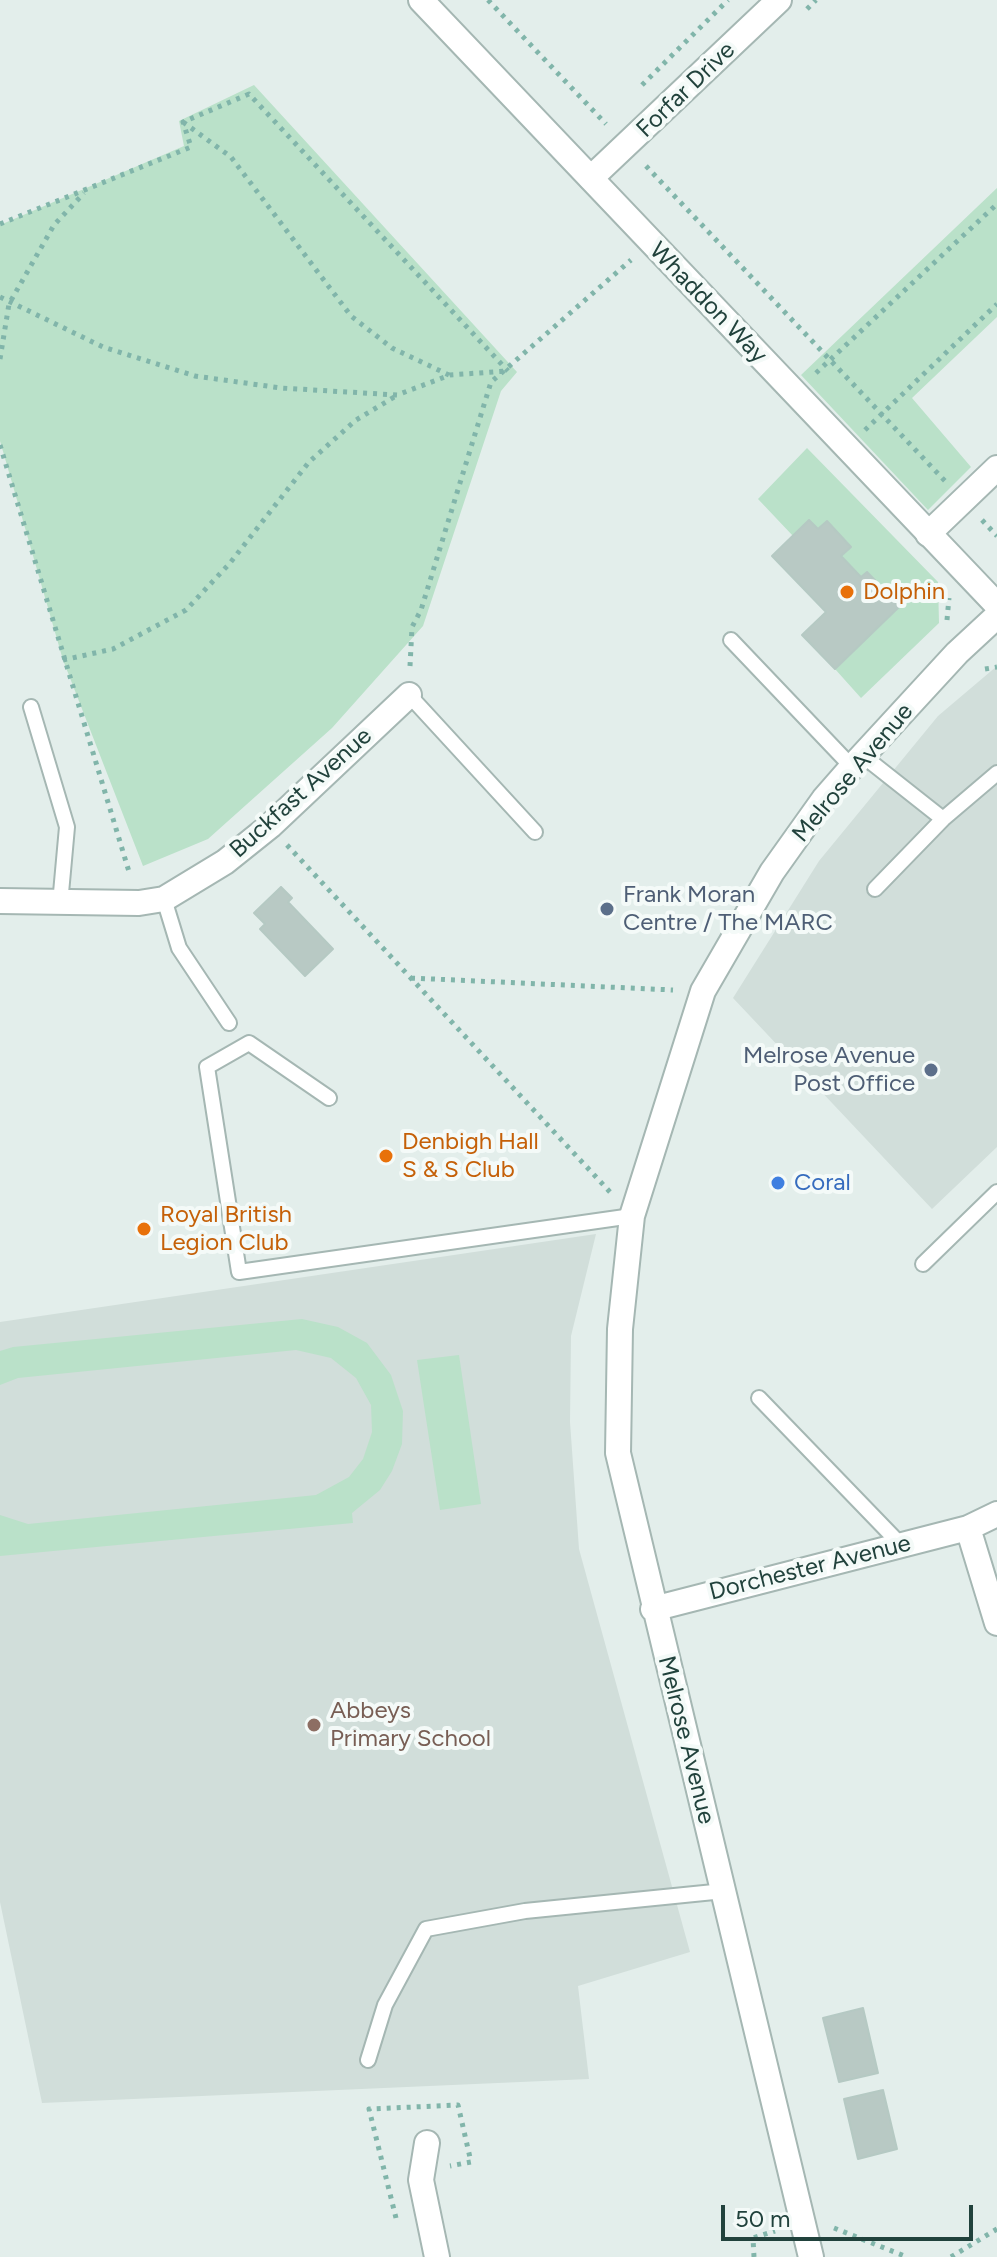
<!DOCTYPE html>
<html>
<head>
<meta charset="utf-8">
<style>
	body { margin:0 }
	#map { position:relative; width:997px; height:2257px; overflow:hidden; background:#e3eeeb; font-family:Figtree,sans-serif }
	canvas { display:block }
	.scale { position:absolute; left:721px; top:2205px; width:252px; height:36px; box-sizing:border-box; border:4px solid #21423c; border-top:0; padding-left:10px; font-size:24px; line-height:28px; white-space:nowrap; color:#21423c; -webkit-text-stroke:6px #f4faf8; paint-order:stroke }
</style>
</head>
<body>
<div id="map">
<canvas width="997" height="2257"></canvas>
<div class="scale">50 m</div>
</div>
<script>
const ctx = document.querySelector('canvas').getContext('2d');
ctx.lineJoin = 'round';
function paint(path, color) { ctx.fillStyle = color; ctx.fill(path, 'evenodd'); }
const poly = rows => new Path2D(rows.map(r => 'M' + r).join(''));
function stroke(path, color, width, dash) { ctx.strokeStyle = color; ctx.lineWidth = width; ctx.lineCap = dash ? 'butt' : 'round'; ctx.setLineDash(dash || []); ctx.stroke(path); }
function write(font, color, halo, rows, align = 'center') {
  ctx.font = font + ' Figtree,sans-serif'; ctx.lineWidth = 8; ctx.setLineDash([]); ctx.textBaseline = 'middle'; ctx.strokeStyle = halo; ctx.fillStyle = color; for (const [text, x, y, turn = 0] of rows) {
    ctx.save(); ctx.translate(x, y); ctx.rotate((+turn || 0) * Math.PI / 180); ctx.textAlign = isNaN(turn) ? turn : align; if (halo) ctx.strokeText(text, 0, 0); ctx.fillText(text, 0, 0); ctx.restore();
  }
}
const built = poly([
	[997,666,997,1147,932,1209,733,998,819,861,938,716],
	[596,1234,571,1336,570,1422,579,1549,690,1952,578,1986,589,2079,42,2103,0,1902,0,1322]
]);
const green = poly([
	[254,85,517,372,501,391,423,626,332,728,208,839,143,866,63,660,0,441,0,225,184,146,179,121],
	[997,188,997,317,912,398,971,467,928,510,801,375],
	[807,448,938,582,939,623,861,698,835,669,900,606,867,572,861,577,841,556,851,547,827,522,818,529,793,536,758,499],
	[302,1319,338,1327,367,1343,391,1375,403,1411,402,1444,392,1471,380,1490,352,1513,353,1523,0,1556,0,1515,28,1524,316,1495,349,1477,363,1459,372,1432,371,1405,356,1378,331,1358,296,1350,18,1378,0,1385,0,1351,13,1347],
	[459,1355,481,1504,440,1510,417,1360]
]);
const building = poly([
	[809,520,818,529,827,521,851,547,841,556,861,577,867,572,900,606,835,669,802,635,826,612,772,556,809,520],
	[281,887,292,898,288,902,333,949,305,976,260,929,265,924,254,913,281,887],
	[863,2008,878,2073,839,2082,823,2018,863,2008],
	[883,2090,897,2149,858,2159,844,2099,883,2090]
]);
const path = poly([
	[488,0,606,124],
	[807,9,816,0],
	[642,85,728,0],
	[183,122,231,157,351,316,392,348,449,375],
	[646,166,945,481],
	[0,224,191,147,183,122,249,94,508,371],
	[0,297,103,347,195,376,281,388,397,395,450,375,507,371],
	[0,359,9,304,54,225,84,193],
	[816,373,997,204],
	[865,430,997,304],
	[0,445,130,875],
	[982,520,997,536],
	[947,620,949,598],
	[63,660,113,649,186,610,230,563,309,462,356,420,396,396],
	[410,666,412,627,421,610,491,382,631,260],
	[985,669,997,667],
	[287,845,610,1192],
	[411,978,673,990],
	[396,2218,369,2109,458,2105,471,2162,450,2166],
	[834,2228,907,2257],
	[754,2257,753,2238,775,2231],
	[951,2257,997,2229]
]);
const service = poly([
	[731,640,852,767],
	[409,695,535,832],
	[31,707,67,827,60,904],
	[862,755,943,819],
	[875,889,943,819,997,773],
	[164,899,179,948,229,1023],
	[329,1098,249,1043,207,1067,239,1272,632,1216],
	[923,1264,997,1192],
	[759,1398,901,1545],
	[368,2060,385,2005,426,1929,525,1911,724,1891]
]);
const minor = poly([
	[591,178,779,0],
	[928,534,997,468],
	[0,901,139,903,164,899,225,862,270,826,409,695],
	[968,1528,997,1623],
	[653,1609,968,1528,997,1514],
	[427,2143,421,2180,437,2257],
	[811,2257,618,1453,620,1329,632,1216,703,991,772,872,824,799,852,767,957,653,997,616]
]);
const tertiary = poly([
	[421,0,997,605]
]);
const markers = [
	[847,592,8,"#e8710a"],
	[607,909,8,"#5c6f8a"],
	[931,1070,8,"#5c6f8a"],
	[386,1156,8,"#e8710a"],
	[778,1183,8,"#3f7fe0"],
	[144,1229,8,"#e8710a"],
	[314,1725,8,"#8d6e63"]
];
const streetNames = [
	["Forfar Drive",686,90,-44],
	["Whaddon Way",708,303,46],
	["Melrose Avenue",853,773,-50],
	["Buckfast Avenue",301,793,-42],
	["Dorchester Avenue",810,1568,-14],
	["Melrose Avenue",686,1740,76]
];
const foodNames = [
	["Dolphin",863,592],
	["Denbigh Hall",402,1142],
	["S & S Club",402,1170],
	["Royal British",160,1215],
	["Legion Club",160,1243]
];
const serviceNames = [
	["Frank Moran",623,895],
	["Centre / The MARC",623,923],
	["Melrose Avenue",915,1056,"right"],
	["Post Office",915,1084,"right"]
];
const shopNames = [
	["Coral",794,1183]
];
const educationNames = [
	["Abbeys",330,1711],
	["Primary School",330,1739]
];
paint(built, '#d1deda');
paint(green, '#bae1c9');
paint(building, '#b8c9c4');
stroke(building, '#b5c9c3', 2);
stroke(service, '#a5b7b3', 18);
stroke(minor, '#a5b7b3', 28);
stroke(tertiary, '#a5b7b3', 28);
stroke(path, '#81b5aa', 5, [4, 6]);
stroke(service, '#fff', 14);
stroke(minor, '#fff', 24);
stroke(tertiary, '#fff', 24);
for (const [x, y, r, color] of markers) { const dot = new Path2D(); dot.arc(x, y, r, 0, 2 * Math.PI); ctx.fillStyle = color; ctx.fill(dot); stroke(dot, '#f4faf8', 3); }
write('24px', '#21423c', '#f4faf8', streetNames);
write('24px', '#c56008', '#f4faf8', foodNames, 'left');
write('24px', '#4e5e75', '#f4faf8', serviceNames, 'left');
write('24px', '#366cbe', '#f4faf8', shopNames, 'left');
write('24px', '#785e54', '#f4faf8', educationNames, 'left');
</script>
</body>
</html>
